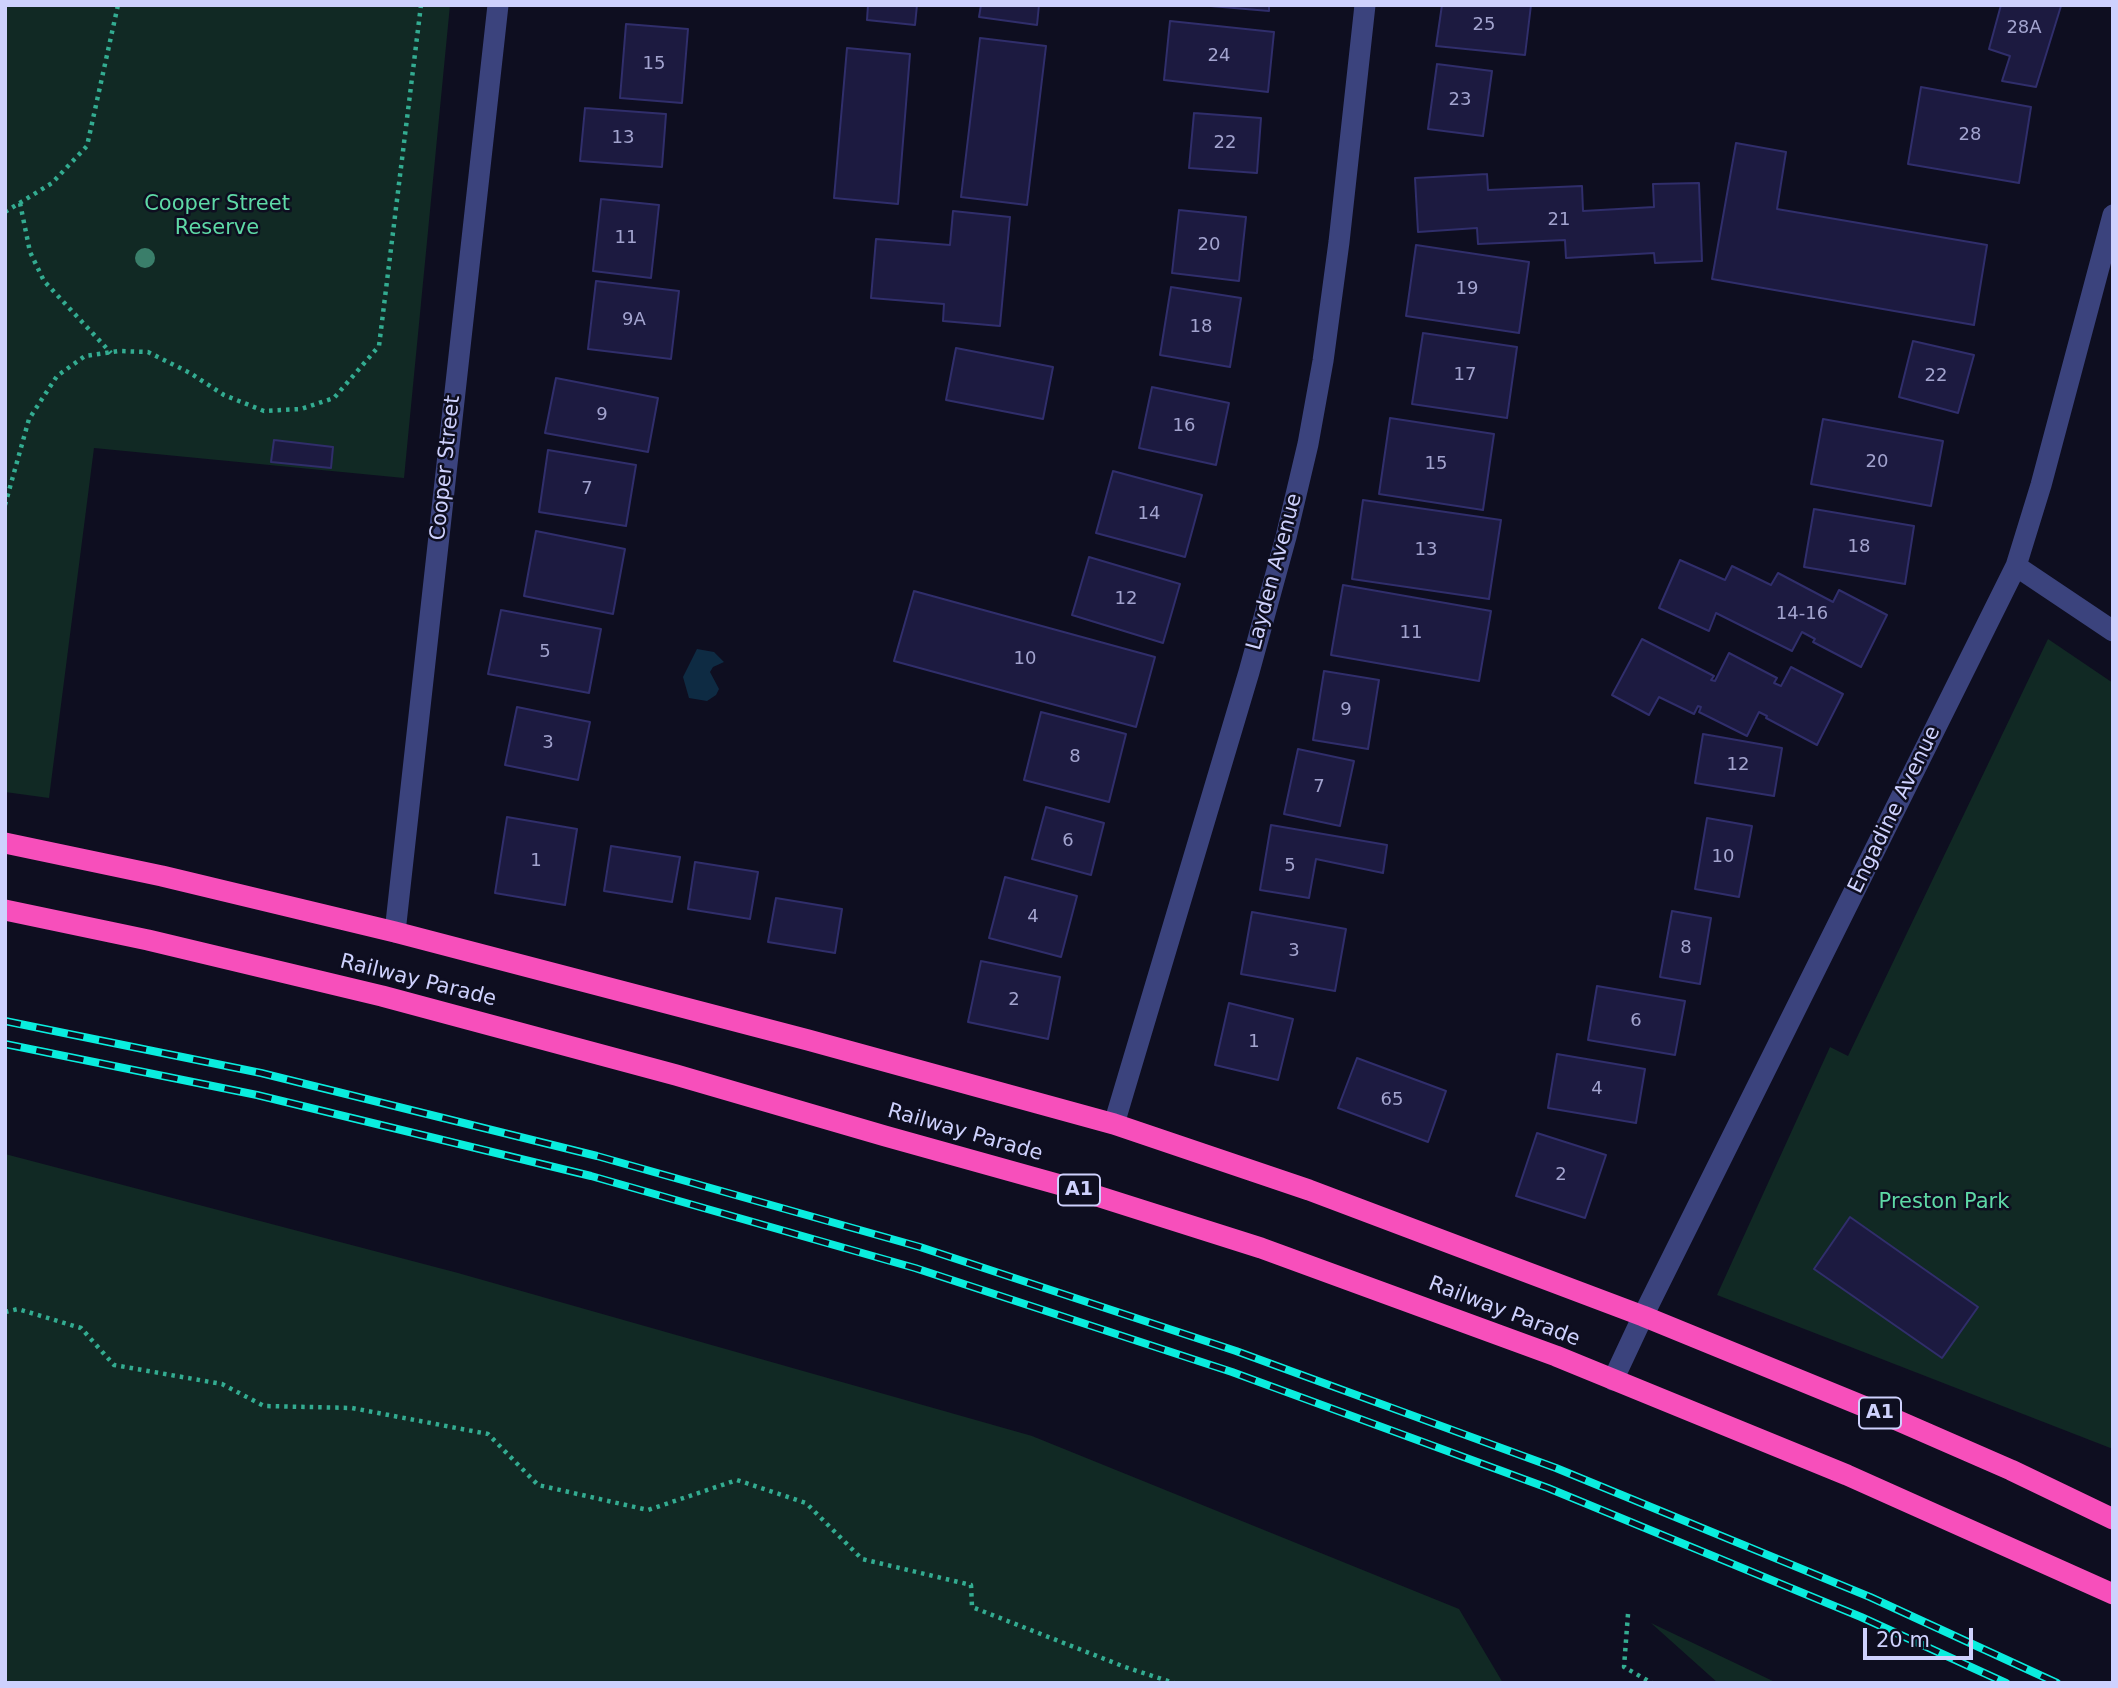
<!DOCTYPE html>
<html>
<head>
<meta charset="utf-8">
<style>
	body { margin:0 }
	#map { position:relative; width:2118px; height:1688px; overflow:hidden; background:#0e0e20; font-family:"DejaVu Sans",sans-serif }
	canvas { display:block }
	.frame { position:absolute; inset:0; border:7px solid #ced1fd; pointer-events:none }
	.scale { position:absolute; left:1863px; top:1628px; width:110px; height:32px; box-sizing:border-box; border:4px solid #ced1fd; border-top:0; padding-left:9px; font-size:21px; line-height:24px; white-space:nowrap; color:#ced1fd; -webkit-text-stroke:5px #0e0e20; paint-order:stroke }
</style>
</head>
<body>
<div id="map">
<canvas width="2118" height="1688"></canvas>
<div class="frame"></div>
<div class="scale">20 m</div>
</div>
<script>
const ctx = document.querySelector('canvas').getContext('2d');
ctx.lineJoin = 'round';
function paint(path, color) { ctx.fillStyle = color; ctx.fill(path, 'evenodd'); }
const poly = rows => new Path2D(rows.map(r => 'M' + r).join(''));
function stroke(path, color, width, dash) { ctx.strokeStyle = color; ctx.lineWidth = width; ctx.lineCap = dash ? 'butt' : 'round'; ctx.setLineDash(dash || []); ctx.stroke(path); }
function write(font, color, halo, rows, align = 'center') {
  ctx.font = font + ' "DejaVu Sans",sans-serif'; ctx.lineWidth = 5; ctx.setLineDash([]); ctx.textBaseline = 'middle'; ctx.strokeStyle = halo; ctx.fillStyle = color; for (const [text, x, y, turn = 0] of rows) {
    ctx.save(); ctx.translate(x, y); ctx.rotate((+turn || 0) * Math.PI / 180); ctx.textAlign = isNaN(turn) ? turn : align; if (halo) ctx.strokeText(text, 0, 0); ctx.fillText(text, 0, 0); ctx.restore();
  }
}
const green = poly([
	[5,5,450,5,404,478,94,448,49,798,5,792],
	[2048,639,2113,683,2113,1449,1717,1295,1830,1047,1848,1056],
	[5,1154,458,1273,1032,1436,1459,1609,1503,1683,5,1683],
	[1651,1623,1777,1683,1718,1683]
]);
const water = poly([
	[697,649,714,652,724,662,713,667,710,672,719,689,716,695,707,701,689,698,683,677]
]);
const building = poly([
	[868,5,917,5,915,25,867,20,868,5],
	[981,5,1039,5,1037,25,979,17,981,5],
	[1199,5,1269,5,1269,11,1199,5],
	[1442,5,1531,5,1525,55,1436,46,1442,5],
	[2001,5,2061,6,2036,87,2002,81,2010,56,1989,49,2001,5],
	[1170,21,1274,32,1268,92,1164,80,1170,21],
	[626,24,688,29,682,103,620,98,626,24],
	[980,38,1046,46,1027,205,961,197,980,38],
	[847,48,910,54,898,204,834,198,847,48],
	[1437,64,1492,71,1483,136,1428,129,1437,64],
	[1921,87,2031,107,2019,183,1908,164,1921,87],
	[585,108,666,114,662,167,580,161,585,108],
	[1194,113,1261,118,1257,173,1189,168,1194,113],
	[1736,143,1786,152,1777,209,1987,245,1974,325,1712,279,1736,143],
	[1487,174,1488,190,1582,186,1583,211,1654,207,1653,184,1699,183,1702,261,1655,263,1654,253,1566,258,1565,240,1478,244,1477,228,1418,232,1415,178,1487,174],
	[601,199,659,205,651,278,593,271,601,199],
	[1179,210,1246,217,1239,281,1172,273,1179,210],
	[953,211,1010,217,1000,326,943,321,944,304,871,298,876,239,950,245,953,211],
	[1416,245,1529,262,1519,333,1406,316,1416,245],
	[596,281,679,291,671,359,588,349,596,281],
	[1171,287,1241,298,1230,367,1160,355,1171,287],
	[1423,333,1517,347,1507,418,1412,404,1423,333],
	[1913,341,1974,355,1958,413,1899,397,1913,341],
	[956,348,1053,367,1043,419,946,400,956,348],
	[556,378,658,398,648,452,545,433,556,378],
	[1152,387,1229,403,1216,465,1139,448,1152,387],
	[1390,418,1494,434,1483,510,1379,494,1390,418],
	[1823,419,1943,441,1931,506,1811,484,1823,419],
	[274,440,333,447,331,468,271,462,274,440],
	[548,450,636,465,626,526,539,512,548,450],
	[1113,471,1202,495,1185,557,1096,533,1113,471],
	[1363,500,1501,520,1489,599,1352,579,1363,500],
	[1814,509,1914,526,1905,584,1804,567,1814,509],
	[536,531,625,549,613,614,524,596,536,531],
	[1089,557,1180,584,1163,643,1072,615,1089,557],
	[1680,560,1725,580,1732,566,1771,585,1778,573,1833,602,1839,590,1887,615,1861,667,1813,642,1815,639,1802,632,1792,651,1716,613,1709,631,1659,608,1680,560],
	[1343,585,1491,611,1479,681,1331,655,1343,585],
	[914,591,1155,657,1136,727,894,661,914,591],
	[501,610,601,629,589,693,488,674,501,610],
	[1642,639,1714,676,1711,680,1715,681,1729,653,1777,678,1774,683,1781,686,1791,667,1843,694,1817,745,1766,718,1767,716,1759,712,1747,736,1699,712,1701,707,1698,706,1694,714,1659,697,1649,715,1612,695,1642,639],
	[1324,671,1379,680,1368,749,1313,740,1324,671],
	[517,707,590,722,578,780,505,765,517,707],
	[1041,712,1126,734,1109,802,1024,780,1041,712],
	[1703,734,1782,748,1774,796,1695,783,1703,734],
	[1298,749,1354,761,1340,826,1284,814,1298,749],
	[1046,807,1104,823,1091,875,1032,859,1046,807],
	[507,817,577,829,565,905,495,893,507,817],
	[1707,818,1752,826,1739,897,1695,889,1707,818],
	[1271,825,1387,845,1383,873,1316,859,1309,898,1260,890,1271,825],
	[611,846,680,857,672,902,604,891,611,846],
	[695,862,758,872,750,919,688,909,695,862],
	[1005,877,1077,896,1061,957,989,938,1005,877],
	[776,898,842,909,835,953,768,942,776,898],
	[1672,911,1711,918,1700,984,1660,977,1672,911],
	[1252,912,1346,929,1335,991,1241,974,1252,912],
	[981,961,1060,977,1048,1039,968,1022,981,961],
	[1597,986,1685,1001,1675,1055,1588,1040,1597,986],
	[1229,1003,1293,1019,1278,1080,1215,1065,1229,1003],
	[1557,1054,1645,1069,1636,1123,1548,1108,1557,1054],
	[1357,1058,1446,1091,1428,1142,1338,1108,1357,1058],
	[1537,1133,1606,1155,1585,1218,1516,1196,1537,1133],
	[1850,1217,1978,1307,1942,1358,1814,1269,1850,1217]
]);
const path = poly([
	[20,203,30,252,44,281,111,353],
	[5,212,52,183,87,146,118,5],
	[5,505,29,419,57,376,85,356,119,351,148,352,190,373,224,395,264,411,301,409,334,398,379,346,421,5],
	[5,1312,18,1309,81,1328,114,1365,222,1384,264,1406,352,1408,488,1434,538,1485,648,1510,737,1480,806,1503,862,1559,971,1585,972,1607,1125,1667,1174,1683],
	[1628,1614,1624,1667,1652,1683]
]);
const minor = poly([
	[2016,566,2113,631],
	[395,932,498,5],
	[1114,1124,1249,672,1286,537,1308,444,1323,361,1339,242,1365,5],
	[1613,1380,1643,1316,2016,566,2041,485,2113,215]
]);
const highway = poly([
	[5,843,162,876,395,932,808,1040,1114,1124,1309,1190,1643,1316,1885,1415,2011,1470,2113,1519],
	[5,910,148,940,382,996,676,1075,885,1136,1075,1189,1261,1248,1556,1356,1847,1475,2113,1594]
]);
const rail = poly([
	[5,1021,261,1073,597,1156,920,1247,1236,1351,1556,1468,1870,1597,2057,1683],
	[5,1044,257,1095,591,1176,915,1268,1232,1372,1548,1488,1861,1617,2006,1683]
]);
const trees = [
	[145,258]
];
const numberNames = [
	["25",1484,25],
	["28A",2024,28],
	["24",1219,56],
	["15",654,64],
	["23",1460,100],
	["28",1970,135],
	["13",623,138],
	["22",1225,143],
	["21",1559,220],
	["11",626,238],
	["20",1209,245],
	["19",1467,289],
	["9A",634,320],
	["18",1201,327],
	["17",1465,375],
	["22",1936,376],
	["9",602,415],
	["16",1184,426],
	["20",1877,462],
	["15",1436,464],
	["7",587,489],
	["14",1149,514],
	["18",1859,547],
	["13",1426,550],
	["12",1126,599],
	["14-16",1802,614],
	["11",1411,633],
	["5",545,652],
	["10",1025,659],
	["9",1346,710],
	["3",548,743],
	["8",1075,757],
	["12",1738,765],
	["7",1319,787],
	["6",1068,841],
	["10",1723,857],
	["1",536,861],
	["5",1290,866],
	["4",1033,917],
	["8",1686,948],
	["3",1294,951],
	["2",1014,1000],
	["6",1636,1021],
	["1",1254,1042],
	["4",1597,1089],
	["65",1392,1100],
	["2",1561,1175]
];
const shields = [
	[1079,1190,42],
	[1880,1413,42]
];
const shieldNames = [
	["A1",1079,1190],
	["A1",1880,1413]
];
const parkNames = [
	["Cooper Street",217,205],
	["Reserve",217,229],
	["Preston Park",1944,1203]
];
const streetNames = [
	["Cooper Street",446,468,-84],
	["Layden Avenue",1275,572,-75],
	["Engadine Avenue",1895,810,-64],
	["Railway Parade",418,981,14],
	["Railway Parade",965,1133,16],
	["Railway Parade",1504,1312,21]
];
paint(green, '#112924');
paint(water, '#0e2b43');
paint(building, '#1c1a40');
stroke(building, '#302e6b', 2);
stroke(path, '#33ac91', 4.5, [3.5, 5]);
stroke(minor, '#3b437d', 21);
stroke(highway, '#f74fbb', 21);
stroke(rail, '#0aedde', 8);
stroke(rail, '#0e0e20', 5, [16]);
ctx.fillStyle = '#3a7e6a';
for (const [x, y] of trees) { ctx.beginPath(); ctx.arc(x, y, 10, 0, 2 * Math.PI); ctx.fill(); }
write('18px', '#a2a3ce', null, numberNames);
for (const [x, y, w] of shields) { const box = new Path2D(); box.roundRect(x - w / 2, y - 15.5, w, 31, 5); ctx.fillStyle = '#0e0e20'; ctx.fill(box); stroke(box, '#ced1fd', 2); }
write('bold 19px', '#ced1fd', null, shieldNames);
write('21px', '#5ed9a6', '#0e0e20', parkNames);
write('21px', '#ced1fd', '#0e0e20', streetNames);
</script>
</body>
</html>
